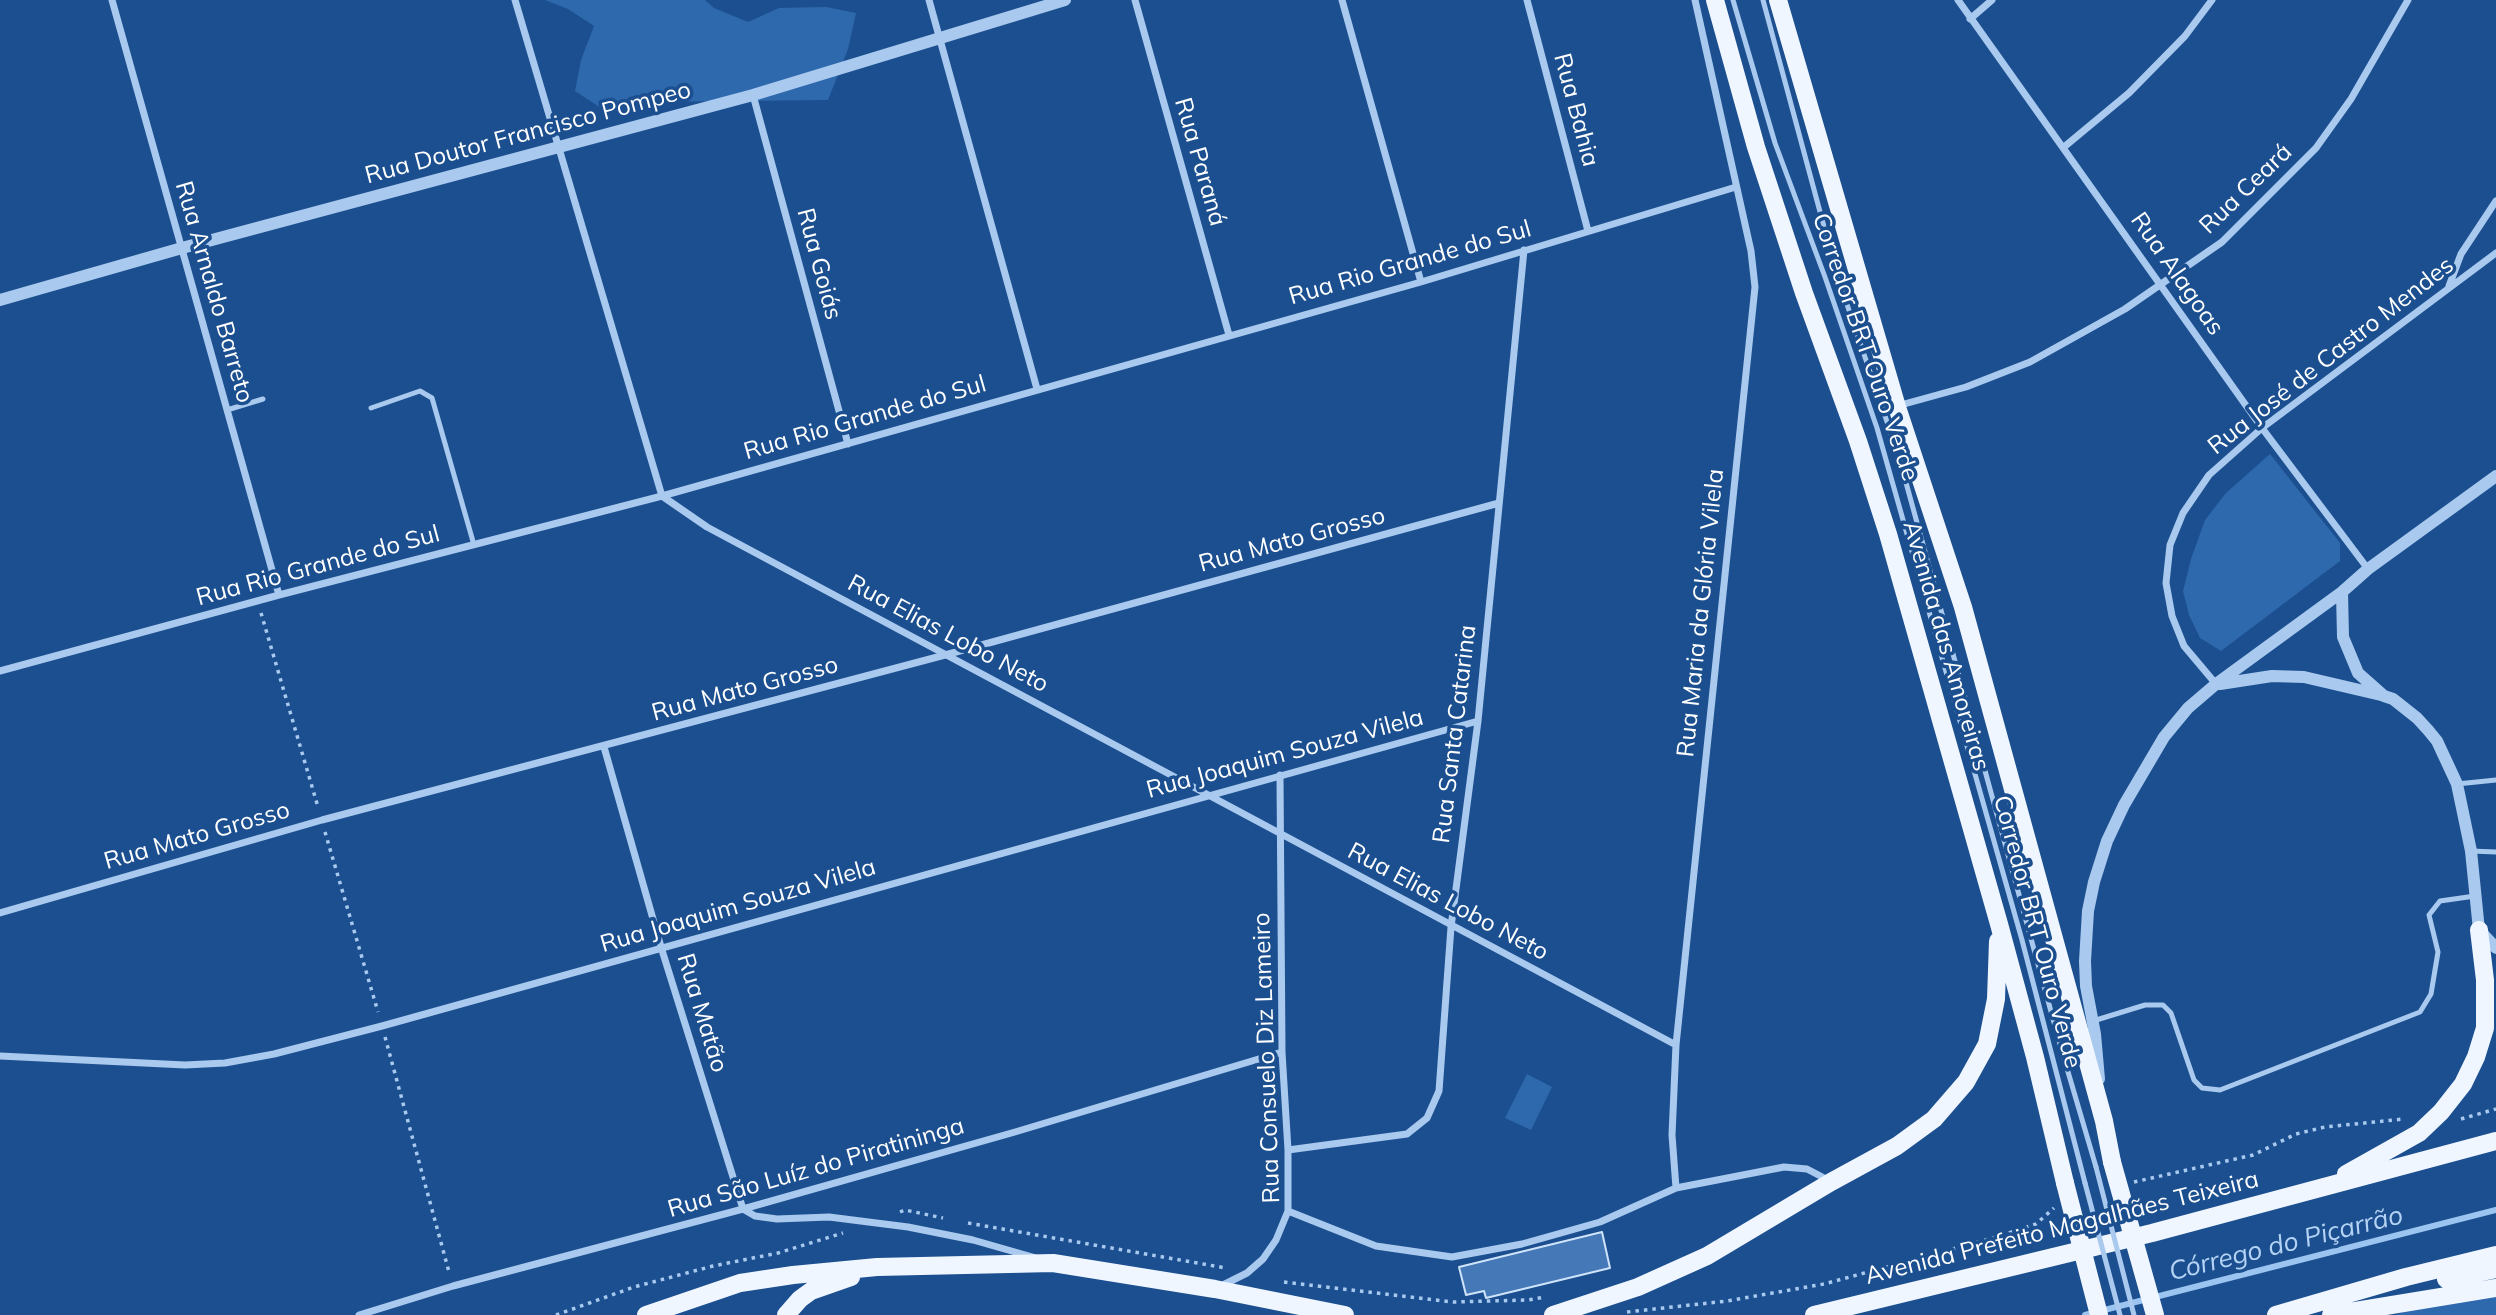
<!DOCTYPE html>
<html>
<head>
<meta charset="utf-8">
<style>
	body { margin:0 }
	canvas { display:block; background:#1b4f8f }
</style>
</head>
<body>
<canvas width="2496" height="1315"></canvas>
<script>
const ctx = document.querySelector('canvas').getContext('2d');
ctx.lineJoin = 'round';
function paint(path, color) { ctx.fillStyle = color; ctx.fill(path, 'evenodd'); }
const poly = rows => new Path2D(rows.map(r => 'M' + r).join(''));
function stroke(path, color, width, dash) { ctx.strokeStyle = color; ctx.lineWidth = width; ctx.lineCap = dash ? 'butt' : 'round'; ctx.setLineDash(dash || []); ctx.stroke(path); }
function write(font, color, halo, rows, align = 'center') {
  ctx.font = font + ' Mulish,sans-serif'; ctx.lineWidth = 7; ctx.setLineDash([]); ctx.textBaseline = 'middle'; ctx.strokeStyle = halo; ctx.fillStyle = color; for (const [text, x, y, turn = 0] of rows) {
    ctx.save(); ctx.translate(x, y); ctx.rotate((+turn || 0) * Math.PI / 180); ctx.textAlign = isNaN(turn) ? turn : align; if (halo) ctx.strokeText(text, 0, 0); ctx.fillText(text, 0, 0); ctx.restore();
  }
}
const green = poly([
	[545,0,705,0,714,8,748,22,779,8,826,7,856,13,848,49,828,100,636,102,601,108,575,91,581,60,594,26,568,9],
	[2270,454,2340,543,2340,561,2221,651,2200,638,2189,615,2183,591,2191,559,2205,520,2226,493],
	[1527,1074,1552,1087,1531,1130,1505,1118],
	[2476,1280,2496,1285,2496,1315,2396,1315,2448,1295]
]);
const stream = poly([
	[2085,1315,2496,1210]
]);
const building = poly([
	[1602,1232,1610,1268,1486,1298,1484,1291,1466,1295,1459,1267,1602,1232]
]);
const path = poly([
	[261,613,318,807],
	[325,832,378,1012],
	[385,1037,449,1272],
	[2461,1119,2496,1109],
	[2134,1182,2253,1155,2296,1134,2325,1127,2404,1119],
	[900,1212,905,1210,943,1218],
	[968,1223,1226,1268],
	[1284,1282,1453,1302,1528,1300,1545,1297],
	[1627,1312,1727,1301,1824,1284,1993,1238,2036,1224,2054,1208],
	[556,1315,634,1287,713,1266,778,1253,843,1233]
]);
const service = poly([
	[1733,0,1775,143,1825,277,1877,428,2022,940,2085,1183],
	[1763,0,1837,275,1899,457,2061,1048,2096,1167],
	[371,408,420,391,432,398,474,545],
	[227,410,263,399],
	[2457,784,2496,780],
	[2471,851,2496,852],
	[2093,1021,2145,1005,2163,1005,2171,1013,2194,1080,2202,1088,2220,1090,2420,1012,2431,994,2438,952,2429,915,2440,901,2475,896]
]);
const minor = poly([
	[112,0,279,595],
	[515,0,662,496,707,527,1676,1045],
	[929,0,1037,389],
	[1135,0,1229,335],
	[1342,0,1421,282],
	[1527,0,1588,231],
	[1958,0,2262,428,2368,569],
	[1970,19,1992,0],
	[753,95,848,444],
	[2064,147,2129,93,2185,36,2212,0],
	[2449,286,2461,254,2496,201],
	[1897,406,1966,387,2030,362,2125,309,2222,242,2316,148,2351,99,2408,0],
	[0,671,279,595,662,496,1421,282,1736,187],
	[2216,684,2184,646,2172,616,2166,583,2170,545,2183,513,2209,475,2262,428,2496,253],
	[604,747,661,947,743,1209],
	[1280,775,1282,1052,1288,1150,1288,1211,1376,1246,1452,1257,1522,1244,1600,1222,1676,1188,1784,1167,1807,1169,1828,1180],
	[0,913,322,820,945,655,1499,503],
	[0,1056,185,1065,225,1063,274,1054,382,1026,1478,721],
	[1288,1150,1407,1134,1427,1118,1439,1091,1451,927,1478,721,1524,250],
	[1676,1188,1672,1135,1676,1045,1755,287,1751,251,1695,0],
	[743,1209,755,1216,777,1219,829,1217,908,1227,973,1240,1036,1258],
	[1221,1286,1247,1273,1263,1259,1276,1240,1288,1211],
	[359,1315,453,1286,743,1209,1015,1132,1282,1052]
]);
const tertiary = poly([
	[0,300,182,248,753,95,1065,0],
	[2342,592,2343,637,2358,673,2384,696,2393,699,2417,718,2428,730,2437,741,2457,784,2471,851,2479,930,2496,948],
	[2220,684,2272,676,2304,677,2381,695],
	[2099,1079,2095,1034,2086,986,2085,961,2088,911,2094,882,2107,841,2124,805,2164,737,2188,708,2216,684,2342,592,2368,569,2496,476]
]);
const primary = poly([
	[1715,0,1756,147,1804,293,1858,441,1888,534,1999,924,2035,1057,2065,1183],
	[1778,0,1897,407,1963,607,2104,1121,2112,1162],
	[2346,1174,2419,1133,2441,1112,2463,1084,2476,1057,2485,1028,2485,980,2479,930],
	[2446,1279,2496,1269],
	[646,1315,740,1283,793,1275,877,1267,1053,1263,1215,1289,1345,1315],
	[786,1315,800,1299,811,1291,851,1277],
	[1553,1315,1638,1287,1707,1256,1831,1182,1897,1146,1934,1119,1966,1082,1987,1044,1996,999,1998,941],
	[1814,1315,2152,1233,2496,1141],
	[2276,1315,2406,1277,2496,1255],
	[2331,1315,2496,1288]
]);
const serviceBridge = poly([
	[2096,1167,2134,1315],
	[2085,1183,2120,1315]
]);
const primaryBridge = poly([
	[2112,1162,2155,1315],
	[2065,1183,2099,1315]
]);
const streetNames = [
	["Rua Bahia",1576,110,75],
	["Rua Doutor Francisco Pompeo",528,133,-15],
	["Rua Paraná",1200,162,74],
	["Rua Ceará",2246,189,-44],
	["Rua Rio Grande do Sul",1410,263,-16],
	["Rua Goiás",819,264,75],
	["Rua Alagoas",2177,274,55],
	["Rua Arnaldo Barreto",214,292,74],
	["Corredor BRT Ouro Verde",1865,347,71],
	["Rua José de Castro Mendes",2331,356,-38],
	["Rua Rio Grande do Sul",865,418,-16],
	["Rua Mato Grosso",1292,540,-15],
	["Rua Rio Grande do Sul",318,566,-15],
	["Rua Maria da Glória Vilela",1701,613,-84],
	["Rua Elias Lobo Neto",948,634,28],
	["Avenida das Amoreiras",1946,646,74],
	["Rua Mato Grosso",745,689,-15],
	["Rua Santa Catarina",1455,734,-83],
	["Rua Joaquim Souza Vilela",1285,754,-15],
	["Rua Mato Grosso",197,836,-16],
	["Rua Elias Lobo Neto",1448,902,28],
	["Rua Joaquim Souza Vilela",738,906,-16],
	["Corredor BRT Ouro Verde",2037,932,75],
	["Rua Matão",702,1013,73],
	["Rua Consuelo Diz Lameiro",1267,1058,-92],
	["Rua São Luíz do Piratininga",816,1168,-16],
	["Avenida Prefeito Magalhães Teixeira",2062,1228,-14]
];
const waterNames = [
	["Córrego do Piçarrão",2286,1244,-14]
];
paint(green, '#2e69ad');
stroke(stream, '#9cc4f0', 6);
paint(building, '#4478b7');
stroke(building, '#cfe3fa', 2);
stroke(path, '#a9c9ee', 3.5, [3.5, 5]);
stroke(service, '#a9c9ee', 5);
stroke(minor, '#a9c9ee', 7);
stroke(tertiary, '#a9c9ee', 12);
stroke(primary, '#f0f6ff', 18);
stroke(serviceBridge, '#a9c9ee', 5);
stroke(primaryBridge, '#f0f6ff', 18);
write('24px', '#fff', '#1b4f8f', streetNames);
write('italic 26px', '#b5d3f5', '#1b4f8f', waterNames);
</script>
</body>
</html>
